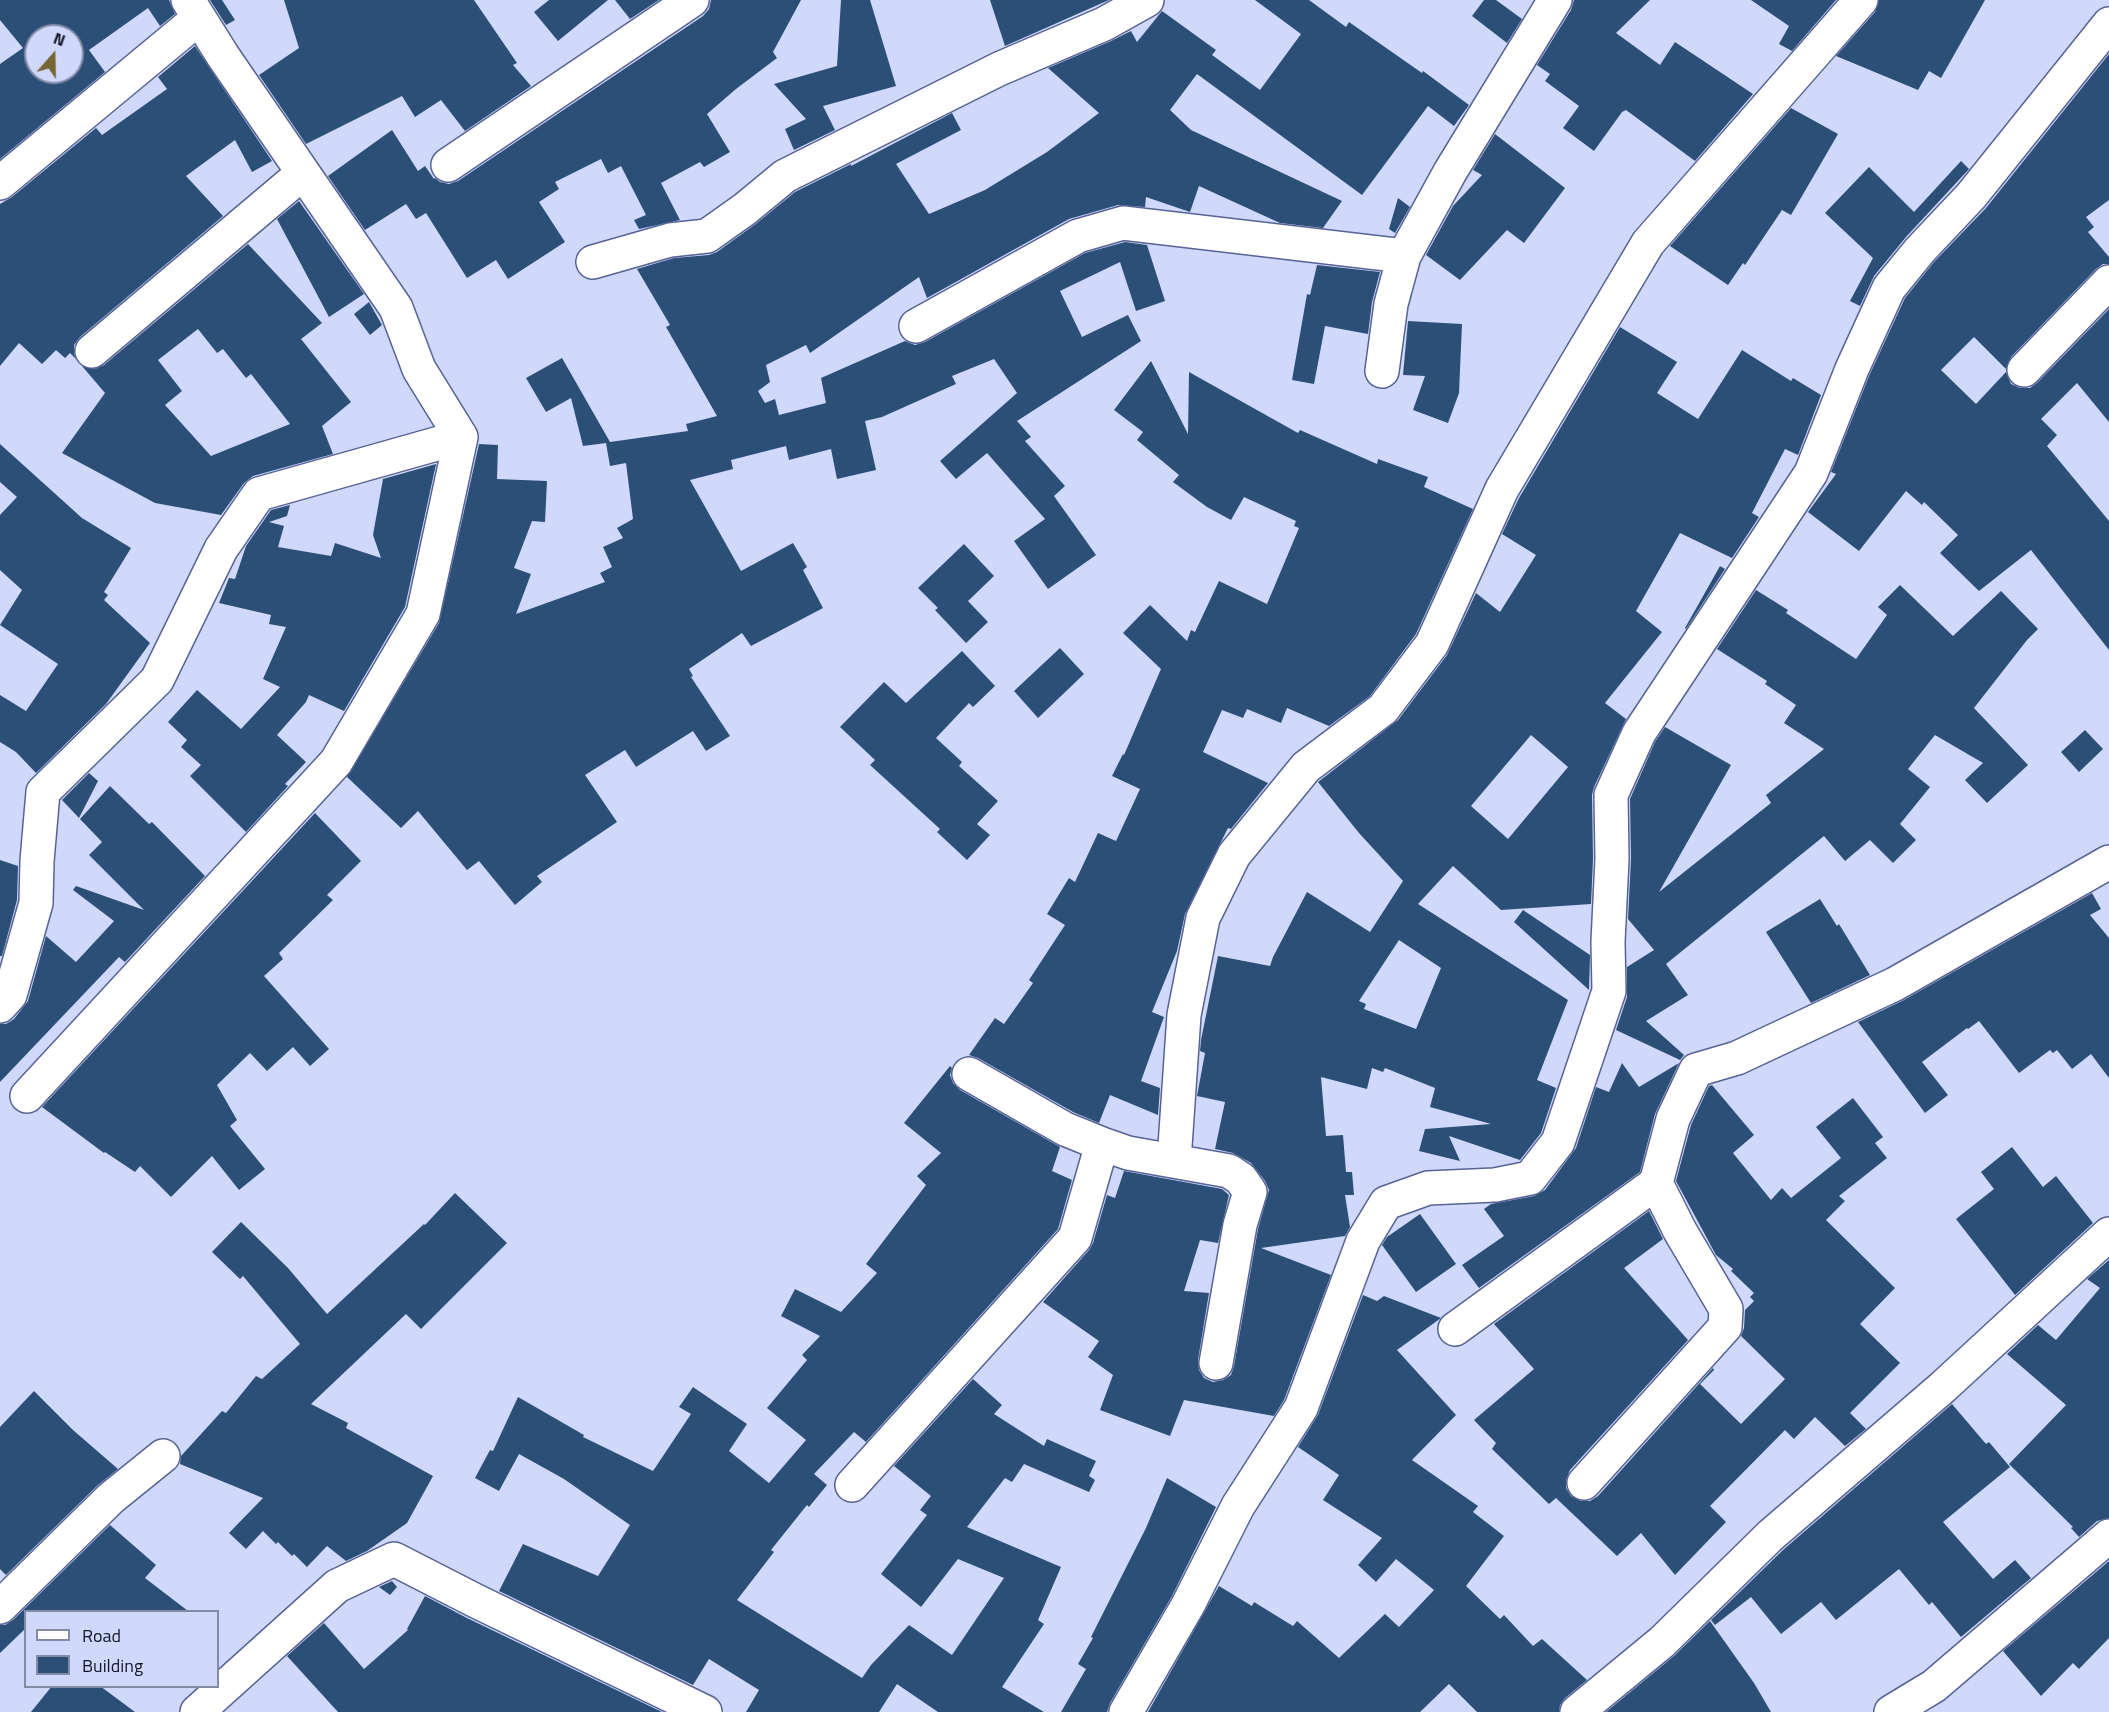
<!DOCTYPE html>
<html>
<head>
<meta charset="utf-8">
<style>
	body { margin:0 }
	#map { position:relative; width:2109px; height:1712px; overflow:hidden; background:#d0d9fb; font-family:"Titillium Web",sans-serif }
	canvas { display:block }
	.legend { position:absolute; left:24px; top:1610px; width:195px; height:78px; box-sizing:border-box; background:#d0d9fb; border:2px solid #848ba7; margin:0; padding:8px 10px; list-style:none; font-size:18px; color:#12162a }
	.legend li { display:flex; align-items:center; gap:12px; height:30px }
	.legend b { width:30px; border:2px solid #848ba7 }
	.north { position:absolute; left:24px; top:24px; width:60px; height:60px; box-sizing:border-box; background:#d0d9fb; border:2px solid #848ba7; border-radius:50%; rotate:20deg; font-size:16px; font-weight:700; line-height:24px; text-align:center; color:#12162a }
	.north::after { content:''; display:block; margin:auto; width:21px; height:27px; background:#756633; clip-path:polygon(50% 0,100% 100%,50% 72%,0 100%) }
</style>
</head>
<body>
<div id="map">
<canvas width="2109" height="1712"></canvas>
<ul class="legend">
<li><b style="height:8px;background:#fff"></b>Road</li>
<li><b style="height:16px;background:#2c4f78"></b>Building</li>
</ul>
<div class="north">N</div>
</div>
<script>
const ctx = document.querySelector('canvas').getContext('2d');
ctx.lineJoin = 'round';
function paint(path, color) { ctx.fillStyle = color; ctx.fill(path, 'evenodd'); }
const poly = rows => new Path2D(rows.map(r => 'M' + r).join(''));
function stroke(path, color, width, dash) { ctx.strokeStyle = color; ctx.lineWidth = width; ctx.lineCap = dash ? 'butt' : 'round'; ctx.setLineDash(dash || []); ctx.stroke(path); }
const building = poly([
	[0,0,169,0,175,14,160,26,148,8,89,50,105,72,0,159,0,64,23,48,0,20],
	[36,36,72,36,72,72,36,72],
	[210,0,222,0,235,20,226,25],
	[284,0,474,0,517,63,513,65,531,86,465,131,441,100,415,117,402,96,306,144,259,75,299,48],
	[549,0,608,0,558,41,534,12],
	[615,0,659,0,630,19],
	[711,0,801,0,773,52,777,58,736,89,707,114,730,152,704,167,700,162,661,183,680,220,639,229,634,220,646,215,621,166,608,173,601,159,555,182,559,189,539,202,565,242,508,279,496,260,467,278,426,213,416,219,406,204,365,230,328,176,392,130,418,171,425,166,434,179,435,178,440,182,449,184,458,181,703,16,709,9],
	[841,0,870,0,896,86,823,106,835,130,794,150,785,129,806,119,774,84,837,66],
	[990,0,1109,0,1005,46],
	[1255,0,1309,0,1346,27,1349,22,1422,73,1423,71,1469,105,1454,126,1428,106,1362,195,1197,74,1170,110,1191,130,1342,201,1323,228,1280,223,1199,186,1190,212,1146,197,1145,207,1118,205,1069,219,927,298,919,277,810,353,806,345,766,365,770,382,758,391,765,403,775,399,779,415,826,403,821,378,905,341,915,345,925,342,1085,253,1125,242,1147,245,1165,301,1136,311,1120,262,1060,291,1082,337,1128,315,1141,341,1017,421,1031,437,1025,441,1065,486,1054,496,1096,555,1048,589,1014,541,1045,519,987,453,956,479,940,461,1017,393,994,359,952,376,956,384,882,417,865,421,876,470,837,479,831,449,789,460,786,446,731,460,733,469,690,480,741,571,793,543,807,567,803,570,823,608,751,646,742,633,689,669,693,676,691,677,730,736,706,751,693,731,636,767,625,750,585,775,617,822,537,876,542,882,515,905,479,861,467,870,418,811,401,828,347,777,439,623,479,444,498,445,497,479,547,481,545,522,532,521,514,568,531,574,516,614,605,582,600,573,612,567,603,547,623,538,617,528,633,519,626,463,610,466,606,443,583,446,571,398,546,412,526,378,562,358,610,442,688,431,686,424,717,416,666,327,670,325,637,269,674,258,709,255,717,252,757,223,795,192,851,164,851,166,952,113,961,130,896,164,929,214,985,190,1047,152,1099,113,1048,68,1111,41,1131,31,1137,42,1162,11,1216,50,1212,55,1260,90,1301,34],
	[1484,0,1496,0,1522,19,1507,43,1472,16],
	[1574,0,1650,0,1616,33,1660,65,1675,42,1753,94,1695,161,1626,110,1622,112,1594,151,1563,128,1579,106,1545,81,1550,74,1537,65,1571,10],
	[1751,0,1836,0,1792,51,1779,44,1789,26],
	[1879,0,1985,0,1941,78,1929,71,1918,90,1836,56,1875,12],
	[195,46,272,161,252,172,235,140,186,176,223,216,80,337,74,345,74,354,76,359,70,353,65,358,56,350,42,364,19,343,0,366,0,204,12,197,96,128,102,135,167,89,158,77],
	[2109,54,2109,200,2086,217,2094,227,2088,232,2109,257,2109,264,2103,264,2096,269,2011,357,2006,369,1974,337,1941,370,1976,404,2006,372,2011,384,2020,388,2030,388,2037,383,2109,309,2109,422,2077,383,2041,419,2057,435,2047,446,2109,521,2109,650,2031,550,1979,591,1940,553,1958,535,1924,502,1922,505,1906,491,1859,551,1808,512,1836,474,1831,472,1869,376,1905,298,1934,262,1986,208],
	[1791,108,1838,134,1791,215,1782,210,1745,265,1743,263,1728,285,1670,246],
	[1495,134,1565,188,1524,243,1507,230,1460,280,1426,255,1453,206,1482,175,1473,170],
	[1961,161,1969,169,1906,237,1874,276,1860,306,1850,301,1873,258,1825,213,1869,167,1914,212],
	[1398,198,1410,207,1395,233,1389,229],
	[299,201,364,294,329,317,277,219],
	[248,244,322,323,301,339,351,402,322,426,333,454,253,476,244,483,221,515,155,503,62,453,105,393,82,366,95,369,104,365],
	[198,329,217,353,223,349,246,378,251,374,290,424,211,456,165,405,182,391,158,360],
	[1317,265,1380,272,1372,302,1368,334,1325,326,1314,384,1292,380,1307,294,1310,295],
	[369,302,382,325,370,335,354,314],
	[1408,321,1462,324,1459,393,1448,423,1413,410,1425,376,1403,375],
	[1620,327,1677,362,1657,393,1698,419,1742,350,1791,381,1793,378,1821,395,1798,455,1785,449,1752,513,1759,517,1732,558,1680,533,1636,611,1662,632,1605,703,1626,719,1594,787,1592,795,1593,859,1591,904,1501,910,1453,866,1418,904,1568,1000,1537,1080,1556,1088,1541,1133,1520,1160,1449,1136,1460,1161,1419,1151,1425,1129,1491,1124,1430,1107,1435,1088,1385,1068,1383,1072,1372,1068,1367,1089,1321,1077,1326,1136,1343,1135,1346,1172,1352,1172,1354,1195,1345,1195,1350,1227,1345,1236,1261,1248,1331,1275,1284,1400,1274,1416,1184,1400,1170,1436,1100,1410,1113,1375,1088,1357,1099,1341,1043,1302,1089,1250,1093,1243,1107,1195,1115,1198,1124,1171,1222,1189,1229,1195,1218,1243,1200,1240,1184,1291,1209,1293,1198,1360,1199,1370,1204,1378,1213,1382,1223,1380,1231,1375,1234,1366,1258,1229,1269,1190,1265,1181,1251,1163,1233,1153,1215,1149,1225,1102,1197,1096,1205,1053,1200,1051,1201,1040,1218,956,1270,966,1273,957,1307,892,1370,932,1403,881,1359,833,1318,782,1398,720,1447,655,1476,593,1500,612,1536,555,1502,534,1519,498],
	[1531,735,1568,767,1508,839,1471,806],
	[1399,940,1441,968,1416,1029,1364,1009,1366,1004,1359,1001],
	[1151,361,1188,434,1189,372,1298,433,1300,430,1377,464,1378,459,1428,477,1424,487,1473,509,1416,634,1370,696,1329,726,1287,708,1281,723,1247,709,1243,718,1222,710,1203,752,1268,783,1231,829,1228,828,1185,914,1177,951,1152,1012,1164,1017,1141,1081,1160,1088,1158,1115,1110,1095,1099,1123,1073,1112,978,1058,969,1055,995,1018,1004,1024,1033,983,1029,980,1065,925,1047,914,1069,878,1075,882,1098,833,1116,841,1140,789,1112,776,1123,754,1124,755,1161,669,1123,633,1150,605,1187,641,1191,630,1195,632,1219,581,1267,604,1299,528,1294,526,1296,521,1244,497,1231,520,1207,507,1173,482,1179,475,1137,440,1143,432,1114,410],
	[0,444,82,518,131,548,104,592,108,595,104,600,150,643,106,704,36,773,16,752,0,742,0,695,26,711,58,664,0,625,22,590,0,570,0,515,17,497,0,482],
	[436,464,405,607,344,711,309,695,306,702,277,735,306,762,285,784,288,786,246,832,190,776,201,765,181,747,187,740,168,722,197,690,241,729,280,687,263,679,286,627,269,624,271,615,219,603,229,578,235,579,246,546,271,510,290,505,287,516,269,522,284,526,278,547,331,556,335,543,381,558,373,535,383,479],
	[964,544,994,576,968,601,988,622,966,643,935,610,938,608,918,588],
	[1720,566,1725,569,1686,629,1685,628],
	[1900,585,1953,636,2001,591,2038,629,2027,640,1974,708,2028,765,1987,803,1965,780,1983,763,1935,735,1908,769,1930,787,1900,824,1916,840,1893,863,1870,840,1845,861,1824,836,1666,964,1688,995,1646,1021,1684,1055,1680,1060,1616,1030,1627,997,1627,967,1654,950,1628,919,1631,859,1630,799,1655,742,1665,727,1731,765,1659,892,1771,803,1766,795,1824,749,1784,723,1796,705,1765,684,1767,681,1717,649,1756,590,1788,610,1786,613,1856,659,1887,615,1878,607],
	[1060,648,1084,674,1038,718,1014,691],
	[962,651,995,686,973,707,969,703,936,738,962,762,959,766,998,801,977,824,990,835,967,860,937,832,940,829,870,765,875,760,840,727,884,682,906,703],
	[2085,730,2103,749,2079,772,2061,752],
	[89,773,98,781,79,818,62,800],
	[110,786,149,824,152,822,205,876,125,962,119,957,0,1082,0,1024,6,1024,14,1019,28,1001,46,936,76,962,114,921,73,890,76,886,144,910,89,855,102,842,80,819],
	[315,813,361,861,327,895,333,900,279,953,283,959,264,976,329,1049,310,1066,293,1047,267,1071,250,1053,217,1085,237,1120,230,1126,265,1169,239,1190,212,1156,171,1197,140,1166,135,1172,105,1152,104,1153,42,1107],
	[0,860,18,866,17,900,2,956,0,956],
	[2092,893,2101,909,2090,915,2109,938,2109,1078,2091,1054,2072,1069,2057,1050,2053,1053,2050,1050,2019,1073,1979,1021,1968,1029,1967,1028,1922,1062,1948,1095,1925,1113,1858,1022,1904,1000],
	[1820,899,1837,926,1839,924,1870,975,1811,1003,1766,932],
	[1523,910,1590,955,1589,990,1514,922],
	[1622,1063,1639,1087,1679,1063,1655,1114,1640,1172,1479,1288,1462,1265,1504,1236,1484,1209,1491,1204,1534,1196,1545,1190,1576,1148,1596,1087,1609,1092],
	[950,1066,952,1068,950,1075,953,1083,960,1090,1060,1147,1052,1171,1072,1180,1058,1229,866,1442,854,1432,814,1474,827,1485,809,1507,807,1505,771,1550,774,1552,737,1600,862,1678,871,1665,909,1625,952,1655,1004,1578,958,1559,921,1607,881,1574,927,1515,920,1510,931,1496,894,1466,973,1379,1002,1405,994,1414,1044,1446,1047,1439,1096,1461,1089,1476,1095,1480,1089,1492,1024,1464,1012,1482,1005,1478,967,1527,1061,1567,1038,1620,1044,1624,1002,1687,1044,1712,938,1712,897,1684,879,1712,746,1712,759,1690,709,1659,693,1685,499,1591,523,1544,598,1576,630,1525,564,1479,519,1454,499,1491,475,1478,490,1450,493,1451,518,1397,584,1435,583,1437,653,1471,691,1414,679,1407,693,1387,747,1424,729,1451,769,1483,806,1440,767,1408,807,1360,802,1355,820,1336,781,1316,795,1289,841,1312,877,1273,866,1264,926,1185,917,1176,941,1153,904,1123],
	[1712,1085,1754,1135,1733,1153,1771,1200,1782,1188,1791,1198,1841,1158,1816,1127,1853,1098,1883,1137,1875,1143,1887,1158,1839,1196,1845,1201,1826,1220,1895,1288,1860,1324,1900,1363,1850,1413,1866,1429,1845,1446,1815,1417,1794,1439,1785,1430,1710,1506,1726,1522,1675,1575,1641,1533,1617,1556,1556,1498,1549,1504,1492,1449,1496,1443,1474,1420,1534,1369,1494,1324,1649,1211,1663,1239,1624,1268,1688,1340,1570,1470,1566,1480,1566,1488,1571,1496,1581,1501,1590,1501,1598,1496,1713,1368,1714,1370,1700,1384,1741,1424,1785,1379,1741,1336,1744,1328,1745,1310,1754,1301,1750,1297,1754,1293,1731,1271,1733,1269,1716,1255,1676,1181,1691,1125,1709,1086],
	[2012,1147,2043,1187,2056,1176,2093,1223,2015,1295,1956,1219,1994,1189,1981,1172],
	[455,1193,507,1243,421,1329,406,1314,311,1404,348,1423,346,1428,433,1476,407,1523,367,1551,346,1561,327,1546,307,1567,294,1554,292,1556,278,1542,276,1544,263,1531,246,1549,229,1533,263,1498,180,1464,181,1456,222,1411,226,1413,256,1376,262,1379,300,1344,243,1276,240,1279,212,1252,241,1222,288,1268,327,1314,424,1224,425,1225],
	[1420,1214,1456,1264,1416,1292,1382,1245,1387,1237],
	[2109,1260,2109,1518,2097,1521,2079,1537,2071,1528,2073,1527,2009,1464,2066,1405,2007,1354,2038,1325,2056,1340,2100,1288,2087,1279],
	[1363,1295,1377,1301,1384,1296,1441,1318,1397,1350,1456,1415,1412,1460,1478,1506,1473,1512,1504,1536,1466,1586,1500,1619,1504,1615,1533,1646,1542,1639,1587,1680,1565,1698,1560,1705,1559,1712,1477,1712,1449,1684,1420,1712,1148,1712,1219,1586,1252,1606,1254,1602,1293,1626,1297,1621,1339,1658,1385,1614,1399,1627,1434,1590,1396,1559,1376,1582,1358,1565,1382,1538,1323,1500,1339,1475,1298,1447,1318,1415],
	[34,1391,73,1430,118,1469,98,1485,6,1575,0,1569,0,1427],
	[1952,1404,1986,1444,1989,1442,2010,1467,1943,1522,1993,1579,2015,1560,2031,1578,1961,1637,1932,1602,1929,1605,1899,1569,1836,1620,1821,1602,1781,1634,1751,1597,1715,1625,1711,1620,1783,1550],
	[1167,1478,1216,1507,1172,1596,1110,1703,1107,1712,1061,1712,1086,1669,1078,1664,1093,1638,1091,1637,1146,1528],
	[110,1525,156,1565,145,1578,188,1611,26,1611,26,1628,0,1653,0,1625,5,1625,13,1620],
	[2109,1561,2109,1638,2079,1669,2073,1663,2041,1696,2003,1651],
	[392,1581,397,1587,390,1595,379,1587],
	[425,1596,467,1618,662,1712,338,1712,287,1656,324,1623,364,1669,408,1630,407,1629],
	[1710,1621,1754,1683,1771,1712,1606,1712,1674,1656],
	[52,1686,100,1686,135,1712,31,1712]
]);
const minor = poly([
	[448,165,692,0],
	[0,183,199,18],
	[593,262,670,240,707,236,745,209,785,176,999,69,1104,24,1147,0],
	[916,326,1078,236,1123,223,1404,256],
	[92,351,303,173],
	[2024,370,2109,282],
	[1382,371,1391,304,1404,256,1450,172,1555,0],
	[0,1006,10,995,36,903,37,861,43,792,157,680,221,549,259,494,461,437],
	[969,1074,1065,1129,1102,1144,1128,1153,1229,1171,1241,1179,1250,1192,1240,1225,1216,1363],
	[27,1096,336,762,423,614,461,437,419,369,396,308,223,56,188,0],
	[1174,1161,1184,1015,1203,918,1234,855,1306,767,1383,709,1432,644,1502,489,1648,243,1861,0],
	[1455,1329,1656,1183],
	[1584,1483,1725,1327,1726,1309,1680,1231,1656,1183,1673,1119,1696,1070,1737,1058,1895,984,2109,862],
	[852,1485,1075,1238,1102,1144],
	[0,1607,111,1498,163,1456],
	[197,1712,337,1586,394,1559,476,1601,705,1712],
	[1126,1712,1188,1605,1238,1506,1301,1408,1363,1241,1386,1203,1428,1188,1495,1185,1530,1178,1558,1142,1609,991,1608,942,1612,859,1611,795,1639,733,1811,473,1852,369,1889,288,1920,250,1971,196,2109,24],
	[1577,1712,1662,1642,1770,1536,1943,1387,2109,1234],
	[1891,1712,1934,1686,2109,1536]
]);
paint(building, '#2c4f78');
stroke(minor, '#576394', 36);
stroke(minor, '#fff', 33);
</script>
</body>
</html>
